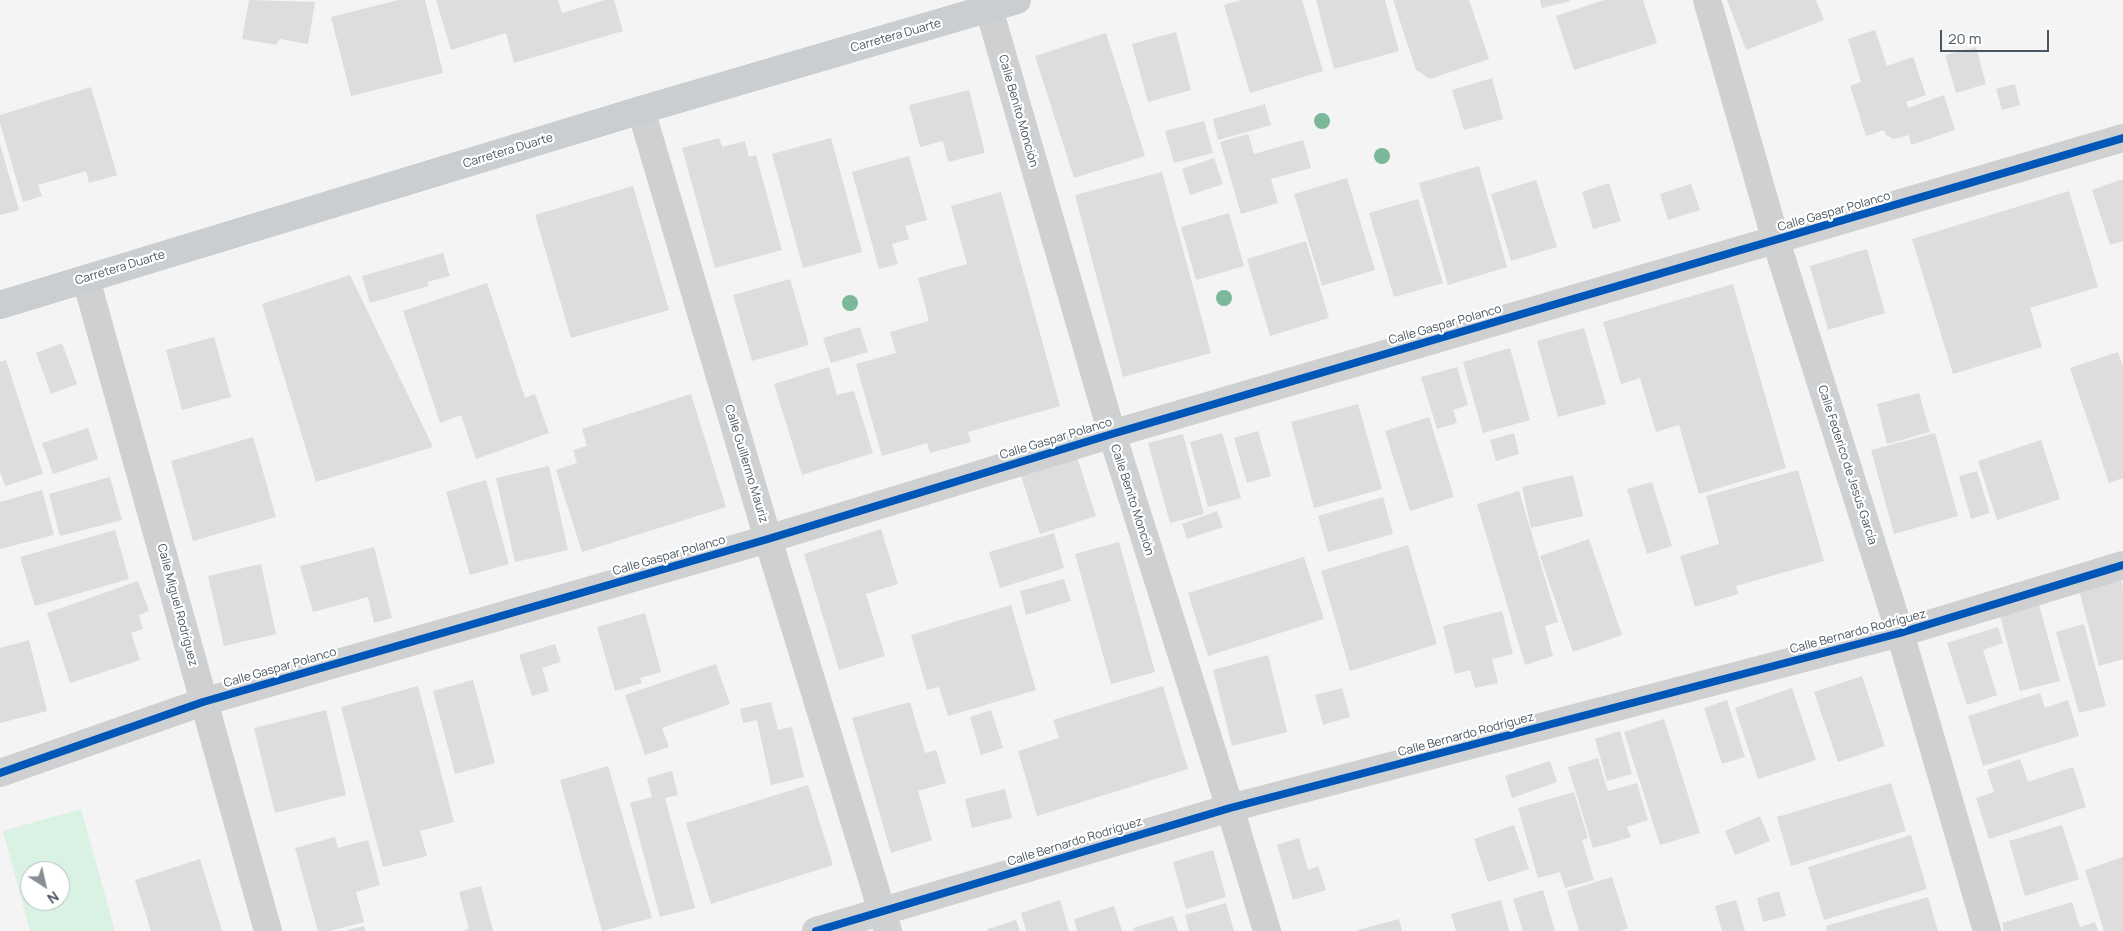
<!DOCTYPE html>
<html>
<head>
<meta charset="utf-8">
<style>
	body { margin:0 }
	#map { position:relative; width:2123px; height:931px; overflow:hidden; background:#f4f4f4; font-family:Manrope,sans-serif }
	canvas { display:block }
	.north { position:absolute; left:20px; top:861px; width:50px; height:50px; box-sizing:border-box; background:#fff; border:1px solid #b7bbc0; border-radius:50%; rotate:145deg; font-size:14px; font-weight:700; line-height:20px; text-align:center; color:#4a5661 }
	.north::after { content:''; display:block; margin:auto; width:18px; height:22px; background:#868d94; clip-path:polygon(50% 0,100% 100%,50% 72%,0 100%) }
	.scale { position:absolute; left:1940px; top:30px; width:109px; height:22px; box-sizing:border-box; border:2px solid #4a5661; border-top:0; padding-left:6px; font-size:15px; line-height:18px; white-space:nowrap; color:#4a5661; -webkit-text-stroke:4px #fff; paint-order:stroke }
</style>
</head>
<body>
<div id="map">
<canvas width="2123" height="931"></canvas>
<div class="north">N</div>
<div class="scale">20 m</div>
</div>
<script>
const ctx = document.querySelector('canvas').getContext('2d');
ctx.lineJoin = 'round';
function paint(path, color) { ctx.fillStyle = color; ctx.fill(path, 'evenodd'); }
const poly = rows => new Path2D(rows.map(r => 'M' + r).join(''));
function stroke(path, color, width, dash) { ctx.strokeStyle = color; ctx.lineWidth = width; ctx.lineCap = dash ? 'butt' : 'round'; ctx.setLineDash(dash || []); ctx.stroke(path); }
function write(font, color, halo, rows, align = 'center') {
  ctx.font = font + ' Manrope,sans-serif'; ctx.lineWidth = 4.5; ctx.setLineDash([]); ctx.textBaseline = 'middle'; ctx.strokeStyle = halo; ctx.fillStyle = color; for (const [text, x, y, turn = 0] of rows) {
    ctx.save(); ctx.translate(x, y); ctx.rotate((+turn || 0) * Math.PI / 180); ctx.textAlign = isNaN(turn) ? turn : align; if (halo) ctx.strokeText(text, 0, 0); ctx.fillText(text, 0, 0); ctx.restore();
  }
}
const green = poly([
	[81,809,115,931,30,931,3,831],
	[30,871,60,871,60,901,30,901]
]);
const building = poly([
	[249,0,315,2,308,44,280,39,276,45,242,39],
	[398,0,425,0,443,73,351,96,331,17],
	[436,0,558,0,562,13,605,0,614,0,623,31,514,63,506,33,451,50],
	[1241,0,1302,0,1323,71,1250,93,1224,5],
	[1316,0,1385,0,1399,51,1334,69],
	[1393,0,1469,0,1489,59,1430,79,1416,70],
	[1540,0,1570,0,1570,1,1542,8],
	[1604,0,1643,0,1657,43,1574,70,1556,16],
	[1727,0,1816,0,1824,20,1746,50],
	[1875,30,1887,66,1913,57,1926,95,1906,102,1908,108,1944,95,1955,130,1911,145,1909,135,1894,139,1886,135,1884,130,1866,136,1850,86,1861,82,1848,39],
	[1176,32,1191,90,1148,102,1132,44],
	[1106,33,1145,156,1074,178,1035,56],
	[1976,47,1986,84,1956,93,1945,55],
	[1492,78,1503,119,1464,130,1452,90],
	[2015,84,2020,105,2002,110,1996,89],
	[91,87,117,175,89,183,86,171,38,185,42,196,23,202,0,123,0,115],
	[969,90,985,153,948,162,943,141,920,147,909,105],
	[1265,104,1271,125,1218,140,1213,119],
	[1204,121,1213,153,1174,163,1165,131],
	[1248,134,1254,154,1303,140,1311,168,1271,179,1278,203,1241,214,1220,142],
	[719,138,722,147,745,141,749,157,756,155,782,250,715,268,682,148],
	[831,138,862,252,803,268,772,154],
	[0,144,19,210,0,215],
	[909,156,927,220,905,226,909,239,892,244,898,264,879,269,852,172],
	[1214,158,1223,184,1190,195,1182,169],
	[1479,166,1507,267,1448,285,1419,183],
	[1162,172,1211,353,1123,377,1075,195],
	[1347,178,1375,270,1322,286,1294,194],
	[2123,179,2123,241,2110,245,2092,190],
	[1536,180,1557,247,1511,261,1491,194],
	[1609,183,1621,221,1593,229,1582,192],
	[1691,184,1700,210,1668,220,1660,194],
	[633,186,669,310,571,338,535,215],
	[2069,191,2098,287,2030,308,2042,347,1953,374,1912,239],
	[1001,192,1060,406,968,432,971,442,930,453,927,443,882,456,856,364,896,353,890,332,929,321,918,278,967,264,951,206],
	[1418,199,1443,283,1394,297,1369,213],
	[1229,213,1244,266,1196,280,1181,227],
	[1306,241,1329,318,1270,336,1247,259],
	[1867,249,1885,313,1828,330,1810,266],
	[443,253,450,276,427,282,429,286,370,303,362,276],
	[350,275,433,447,316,482,262,304],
	[790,279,809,345,752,361,733,295],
	[487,283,525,398,535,394,549,433,476,459,461,415,440,423,403,311],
	[1733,284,1786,468,1699,494,1679,425,1656,432,1640,378,1621,384,1603,322],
	[860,327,868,352,831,363,823,338],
	[1584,328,1606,404,1558,417,1537,341],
	[214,337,231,397,182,410,166,350],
	[62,343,77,384,51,394,36,353],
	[1510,348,1530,420,1483,433,1463,362],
	[2118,352,2123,366,2123,478,2109,483,2070,368],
	[6,360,43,474,5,486,0,472,0,362],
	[829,367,837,395,854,391,873,453,802,475,774,384],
	[1457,367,1468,405,1453,410,1457,423,1437,429,1421,377],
	[1919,393,1930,432,1887,444,1877,404],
	[691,394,726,507,582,552,556,470,577,463,573,450,587,446,582,429],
	[1358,404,1382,489,1314,508,1291,422],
	[1429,417,1454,497,1410,511,1385,431],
	[88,428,98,459,53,474,42,443],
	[1258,431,1271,476,1247,483,1234,438],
	[1222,433,1241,498,1208,507,1190,442],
	[1514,433,1519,454,1496,461,1490,440],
	[1935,433,1958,516,1894,534,1871,450],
	[1183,434,1204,514,1170,523,1148,443],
	[253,437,276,517,193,541,171,461],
	[2041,440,2060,499,1997,520,1978,461],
	[1077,457,1096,516,1040,534,1021,476],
	[549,466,568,550,515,562,496,478],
	[1798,470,1824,561,1736,586,1738,594,1695,607,1680,556,1719,544,1706,496],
	[1977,471,1990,513,1971,519,1959,476],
	[1573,475,1583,516,1531,528,1522,487],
	[110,477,122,520,60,536,49,494],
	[486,480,509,564,470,575,446,492],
	[1652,482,1672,546,1647,554,1627,489],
	[42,490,54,535,0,549,0,502],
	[1519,491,1558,622,1545,626,1553,656,1525,665,1477,504],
	[1383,497,1393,534,1328,552,1318,516],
	[1217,511,1223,527,1187,539,1182,524],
	[881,529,898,584,866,594,885,656,839,670,804,554],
	[115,530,129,579,35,606,20,557],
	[1054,533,1064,568,1000,588,989,552],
	[1589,539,1622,635,1573,652,1540,556],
	[1119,542,1155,672,1111,684,1075,554],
	[1408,545,1437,644,1350,671,1321,571],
	[374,547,392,618,374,623,368,597,313,612,300,566],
	[1304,557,1324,619,1208,656,1188,593],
	[261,564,276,634,224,646,208,576],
	[2120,575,2123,587,2123,659,2099,666,2078,586],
	[1064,579,1071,601,1026,615,1020,591],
	[138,581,149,611,139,615,143,629,131,633,140,660,70,683,47,613],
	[2038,601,2060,681,2020,691,1999,612],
	[1011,605,1036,690,948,716,939,687,927,690,911,635],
	[1502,611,1513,654,1492,659,1498,683,1475,688,1470,670,1455,674,1443,626],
	[645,613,661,672,640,678,642,683,615,691,597,627],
	[2084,624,2106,706,2079,713,2056,632],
	[1998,627,2003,643,1983,650,1997,695,1967,705,1947,643],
	[29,640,47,711,0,723,0,648],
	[555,644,561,662,542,668,549,691,532,696,519,655],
	[1268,655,1287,732,1232,746,1213,670],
	[716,664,730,704,662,728,669,747,645,755,625,695],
	[1862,676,1885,746,1838,762,1814,692],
	[473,680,495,763,455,774,433,691],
	[418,686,454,822,420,831,427,856,383,867,341,707],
	[1163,686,1188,769,1037,816,1018,751,1059,738,1053,720],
	[1342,688,1350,717,1323,725,1315,695],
	[1792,688,1816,760,1758,779,1735,708],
	[2040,693,2045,708,2068,700,2079,736,1983,766,1968,716],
	[1727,700,1745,757,1722,764,1704,708],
	[771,702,778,730,792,727,804,777,771,785,757,720,743,723,740,709],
	[910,702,925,753,936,750,946,783,918,791,932,840,891,853,852,718],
	[326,710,346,795,275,813,254,728],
	[991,710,1003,748,981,755,970,717],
	[1664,719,1700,833,1660,845,1624,732],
	[1620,731,1632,774,1607,781,1595,739],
	[1598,758,1608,791,1637,783,1648,820,1627,827,1631,837,1593,848,1568,767],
	[2020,759,2028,782,2073,767,2086,807,1989,839,1976,798,1994,792,1987,770],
	[1550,761,1557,782,1512,798,1505,776],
	[608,766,652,918,602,931,560,780],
	[672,771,678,795,665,798,695,908,660,917,630,803,652,797,647,778],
	[1891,783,1906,831,1791,866,1777,817],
	[808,785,833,865,711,904,686,823],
	[1005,789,1012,818,972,828,965,799],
	[1574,792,1588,838,1582,840,1594,880,1565,888,1560,872,1538,878,1518,808],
	[1760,816,1770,841,1735,855,1725,831],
	[1514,825,1529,869,1488,882,1474,839],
	[2062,825,2079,879,2025,896,2009,841],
	[1911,835,1927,889,1824,920,1808,867],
	[335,837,338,848,368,840,380,885,356,892,364,922,330,931,318,931,295,848],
	[1299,838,1308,870,1318,866,1326,890,1293,900,1277,845],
	[1213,850,1226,897,1186,909,1173,862],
	[2123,857,2123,931,2104,931,2085,870],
	[200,859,222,931,151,931,135,880],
	[1612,877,1628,928,1620,931,1579,931,1567,891],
	[481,886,493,931,463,931,469,929,459,892],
	[1543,890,1555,931,1523,931,1513,899],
	[1779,891,1786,916,1763,922,1757,898],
	[1928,897,1938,931,1827,931,1826,926],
	[1060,900,1069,931,1026,931,1021,913],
	[1501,900,1509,931,1456,931,1451,914],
	[1736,900,1745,931,1722,931,1715,906],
	[2072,902,2080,927,2095,922,2098,931,2004,931,2002,923],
	[1226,903,1234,931,1189,931,1185,915],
	[1114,906,1122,931,1077,931,1074,919],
	[1173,916,1178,931,1134,931,1133,928],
	[1399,919,1402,931,1358,931,1358,930],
	[1016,920,1020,931,988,931,988,929],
	[364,926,365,931,347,931,347,930]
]);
const minor = poly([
	[1707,0,1776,241,1900,633,1987,931],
	[989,9,1112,434,1230,808,1267,931],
	[641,110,768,539,888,931],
	[86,279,268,931],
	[0,773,203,702,768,539,1112,434,2123,138],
	[816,931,1230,808,1900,633,2123,565]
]);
const major = poly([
	[0,305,641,110,1017,0]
]);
const cycleway = poly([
	[0,773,203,702,768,539,1112,434,2123,138],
	[816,931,1230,808,1900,633,2123,565]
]);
const trees = [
	[1322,121],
	[1382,156],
	[1224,298],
	[850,303]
];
const streetNames = [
	["Carretera Duarte",896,36,-16],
	["Calle Benito Monción",1018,111,74],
	["Carretera Duarte",508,151,-17],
	["Calle Gaspar Polanco",1834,212,-16],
	["Carretera Duarte",120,268,-17],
	["Calle Gaspar Polanco",1445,325,-16],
	["Calle Gaspar Polanco",1056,439,-17],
	["Calle Guillermo Mauriz",746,464,73],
	["Calle Federico de Jesús García",1847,465,72],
	["Calle Benito Monción",1132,500,72],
	["Calle Gaspar Polanco",669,556,-16],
	["Calle Miguel Rodríguez",177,605,75],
	["Calle Bernardo Rodríguez",1858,632,-15],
	["Calle Gaspar Polanco",280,668,-16],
	["Calle Bernardo Rodríguez",1466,735,-15],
	["Calle Bernardo Rodríguez",1075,842,-17]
];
paint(green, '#d9f2e3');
paint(building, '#ddddde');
stroke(minor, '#ced0d2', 28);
stroke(major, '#caced1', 28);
stroke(cycleway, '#0057b8', 8);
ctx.fillStyle = '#7ab899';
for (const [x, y] of trees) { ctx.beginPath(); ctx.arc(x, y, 8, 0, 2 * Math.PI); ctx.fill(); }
write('12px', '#4a5661', '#fff', streetNames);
</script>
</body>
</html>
